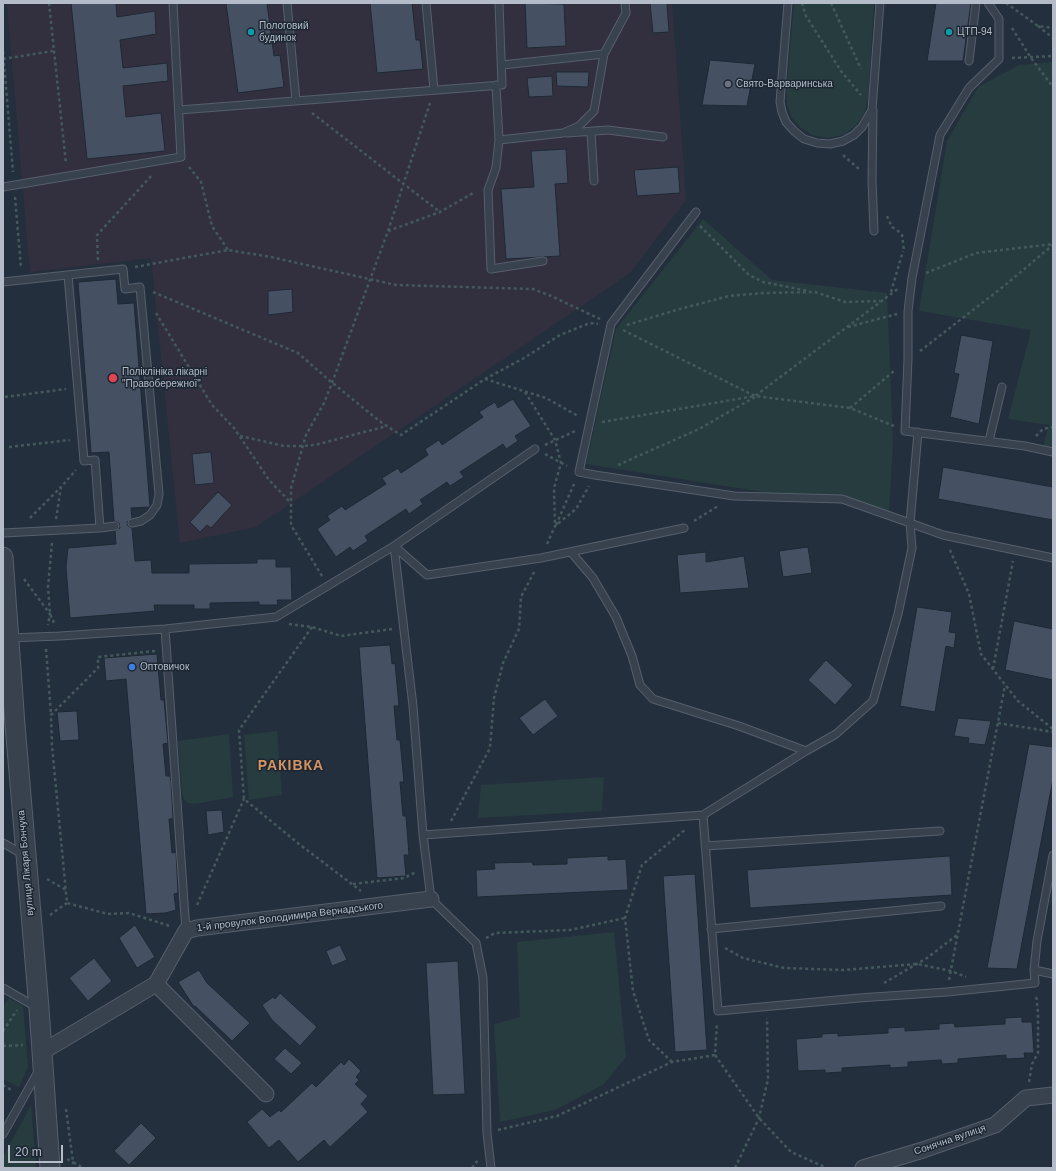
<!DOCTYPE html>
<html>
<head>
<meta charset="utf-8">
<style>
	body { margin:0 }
	#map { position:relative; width:1056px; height:1171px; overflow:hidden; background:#242f3e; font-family:Arial,sans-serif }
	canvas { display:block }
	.frame { position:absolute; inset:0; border:4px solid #b4bcc9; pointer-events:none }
	.scale { position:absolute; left:8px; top:1145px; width:55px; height:18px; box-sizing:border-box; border:2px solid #b4bcc9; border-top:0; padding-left:5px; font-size:12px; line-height:14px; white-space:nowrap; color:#b4bcc9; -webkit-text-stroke:3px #1d2633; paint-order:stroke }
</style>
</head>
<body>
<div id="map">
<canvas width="1056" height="1171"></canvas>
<div class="frame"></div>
<div class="scale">20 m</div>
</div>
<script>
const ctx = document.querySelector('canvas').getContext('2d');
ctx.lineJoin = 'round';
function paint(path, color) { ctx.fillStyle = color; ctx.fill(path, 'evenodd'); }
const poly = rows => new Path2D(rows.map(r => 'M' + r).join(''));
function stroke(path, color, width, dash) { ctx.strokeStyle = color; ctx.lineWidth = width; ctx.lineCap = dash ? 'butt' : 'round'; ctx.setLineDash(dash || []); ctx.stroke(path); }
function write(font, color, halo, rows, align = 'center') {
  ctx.font = font + ' Arial,sans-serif'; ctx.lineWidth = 3; ctx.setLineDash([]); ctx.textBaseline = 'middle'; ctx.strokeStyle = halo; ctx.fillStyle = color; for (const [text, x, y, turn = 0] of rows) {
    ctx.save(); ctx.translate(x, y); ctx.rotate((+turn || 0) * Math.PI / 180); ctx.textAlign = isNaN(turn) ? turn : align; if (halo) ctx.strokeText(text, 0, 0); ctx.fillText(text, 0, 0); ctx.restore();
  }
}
const medical = poly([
	[7,3,672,3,686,200,630,273,256,527,180,543,151,258,30,272]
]);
const green = poly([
	[794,3,874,3,868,99,864,114,856,126,843,135,827,138,812,135,800,127,792,118,787,105,786,92],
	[1053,62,1053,448,1043,447,1049,425,1008,419,1031,330,919,311,947,141,978,87,1019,65],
	[703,219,772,280,887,293,893,444,889,512,586,464,616,329],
	[277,731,282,795,249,800,244,735],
	[229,734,233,797,195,804,188,803,184,799,182,793,178,741],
	[604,777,602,811,478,818,481,785],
	[614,932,626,1057,603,1085,555,1110,500,1122,494,1024,520,1017,517,942],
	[9,998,23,1006,28,1067,19,1087,3,1079,3,1007],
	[31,1105,36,1168,3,1168,3,1157]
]);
const building = poly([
	[71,3,116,3,117,17,155,11,156,34,120,40,123,68,167,63,168,81,123,86,126,117,161,113,165,151,87,159,71,3],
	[226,3,267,3,274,56,280,55,284,87,238,93,226,3],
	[370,3,412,3,416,40,420,40,423,69,377,73,370,3],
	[525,3,564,4,566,46,527,48,525,3],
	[650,3,667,3,669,32,653,33,650,3],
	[936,3,971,3,963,61,927,61,936,3],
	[710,60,755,64,747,106,702,105,710,60],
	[556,72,589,72,588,87,557,86,556,72],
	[552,76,553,96,529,97,527,78,552,76],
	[566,149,568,183,555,184,560,256,506,259,501,189,534,187,531,151,566,149],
	[678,167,680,193,637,196,634,170,678,167],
	[116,279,118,304,134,303,150,507,131,508,132,518,127,522,128,526,132,528,135,561,151,560,152,573,189,573,189,564,257,563,257,559,276,559,276,567,291,567,292,600,277,600,278,605,259,605,259,602,210,603,210,609,194,609,194,605,154,605,155,611,70,618,66,567,68,548,116,544,115,531,120,528,119,523,114,521,109,452,91,453,78,282,116,279],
	[292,289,293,312,268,315,268,291,292,289],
	[961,335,993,341,979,424,950,417,959,374,954,373,961,335],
	[513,399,531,426,515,436,518,441,506,449,503,444,460,472,464,477,450,486,447,482,420,500,423,504,409,514,406,509,365,536,368,541,353,551,350,547,336,557,317,529,330,520,327,516,342,506,345,510,386,484,382,478,398,468,401,473,428,455,425,449,439,440,442,445,483,417,479,412,495,402,498,408,513,399],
	[211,452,214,483,195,485,192,454,211,452],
	[943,467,1053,487,1053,520,938,499,943,467],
	[218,492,232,505,211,528,207,525,200,532,190,522,218,492],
	[808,547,812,573,783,577,779,551,808,547],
	[706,552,706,562,744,556,749,588,680,593,677,555,706,552],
	[917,607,952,612,949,632,956,633,954,648,946,646,935,712,900,706,917,607],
	[1014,621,1053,629,1053,680,1005,670,1014,621],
	[390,645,392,664,395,663,399,706,394,706,397,740,400,740,404,782,400,782,403,816,406,816,409,855,404,855,406,876,377,878,359,647,390,645],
	[157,654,161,700,164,700,168,743,163,744,166,776,170,776,171,781,173,819,169,819,172,853,176,852,178,893,174,894,176,910,165,913,146,914,126,679,106,681,104,658,157,654],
	[826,660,853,685,835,705,808,680,826,660],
	[545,699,558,716,533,735,519,718,545,699],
	[77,711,79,740,60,741,57,712,77,711],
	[958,718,991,721,985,745,968,743,969,738,954,736,958,718],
	[1029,744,1053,747,1053,779,1017,969,987,968,1029,744],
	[222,810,224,832,208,835,206,811,222,810],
	[608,856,608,860,626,859,628,890,477,897,476,870,495,869,494,863,532,862,533,865,567,864,567,858,608,856],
	[950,856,952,895,750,908,747,870,950,856],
	[695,874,707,1050,675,1052,663,876,695,874],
	[135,925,155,957,137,968,119,938,135,925],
	[340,945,347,960,332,966,326,951,340,945],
	[94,958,112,981,88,1001,69,978,94,958],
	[458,961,465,1094,433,1095,426,963,458,961],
	[199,970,207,983,250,1023,232,1041,195,1006,194,1007,178,982,199,970],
	[280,993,317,1027,300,1046,272,1020,262,1005,273,997,275,999,280,993],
	[1022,1017,1022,1022,1032,1022,1034,1053,1024,1053,1025,1058,1006,1059,1006,1055,958,1059,958,1063,942,1064,941,1060,908,1062,908,1067,890,1068,890,1065,842,1068,842,1072,825,1073,825,1070,798,1071,796,1039,822,1037,822,1034,838,1033,838,1036,888,1033,888,1028,905,1027,905,1031,939,1029,939,1024,954,1023,955,1027,1005,1024,1005,1018,1022,1017],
	[285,1048,302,1063,291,1074,274,1059,285,1048],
	[349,1059,361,1071,356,1077,359,1080,355,1084,368,1096,361,1104,368,1112,330,1147,324,1140,298,1162,279,1140,269,1148,247,1122,262,1109,270,1117,279,1110,281,1112,312,1083,316,1087,341,1062,344,1065,349,1059],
	[141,1123,156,1138,129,1165,114,1151,141,1123]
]);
const path = poly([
	[49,3,66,164],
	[802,3,806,16,841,71,861,95],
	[831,3,861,69],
	[1006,3,1038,26,1053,28],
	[1038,26,1053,38],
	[1012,28,1031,58,1053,87],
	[3,51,13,172],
	[1012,58,1053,56],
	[3,59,53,51],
	[312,113,440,212],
	[843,155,860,170],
	[189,167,201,182,212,226,228,250],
	[15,197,21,268],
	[887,216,892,227,897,230,902,235,904,251],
	[700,226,749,275,763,282,808,291],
	[388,231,440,212,475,192],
	[98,260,97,235,153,174],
	[135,267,228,250,271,257,396,285,533,289,551,296,600,319],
	[926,273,976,253,1053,244],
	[153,292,298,353,330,381,382,423,401,435,485,379,524,358,560,335,590,323,598,324],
	[891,292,903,251],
	[156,313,212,405,234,428,269,480,291,503],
	[627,325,676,310,729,296,765,293,815,292,845,302,880,301],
	[848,327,897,314],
	[623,330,755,396,850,408,894,426],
	[920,351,1004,286,1053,245],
	[485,379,546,398,578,416],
	[525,392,555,440,561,463,554,488,555,526],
	[5,397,66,389],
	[850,408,894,371],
	[602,422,755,396,899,288],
	[240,436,284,446,303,446,315,445,387,426],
	[1036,436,1043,429,1053,427],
	[545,445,575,431],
	[9,447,70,440],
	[545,454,567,466],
	[618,465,699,429,755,397],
	[30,518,61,487],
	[56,519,61,487,76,470],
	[694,521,718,506],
	[556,525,574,484],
	[52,543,48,587,50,614,55,625],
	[547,544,555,526,576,509,589,486],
	[950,550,969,594,981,654,1018,701,1053,729],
	[322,576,291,525,291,488,306,435,324,403,332,383,388,231,430,103],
	[24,579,50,614,48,625],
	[289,624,312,627,341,636,392,629],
	[312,627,239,730,244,799,299,844,361,891],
	[46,649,51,714],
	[155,651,98,657,98,668,51,715,52,746,67,903,108,914,129,913,170,926],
	[993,669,1013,561],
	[998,723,1053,732],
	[451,821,490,748,494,698,503,663,519,629,521,597,534,572],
	[47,879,66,890],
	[353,884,404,878,416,872],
	[197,905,244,799],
	[50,915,67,903],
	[486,938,495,933,570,930,625,918],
	[725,948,743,958,784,968,843,970,917,964,951,971,966,977],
	[949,980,1005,685],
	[884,983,927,958,957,935],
	[3,1031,17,1010],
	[3,1046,23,1045],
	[715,1055,759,1118,791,1152,827,1168],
	[672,1062,649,1040,633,991,625,918,642,865,686,829],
	[1029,1082,1032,1064,1038,1053,1038,1012,1036,994],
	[3,1085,13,1091],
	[66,1109,73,1162,83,1168],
	[498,1130,557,1116,672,1062,715,1055,717,1023],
	[67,1159,73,1162,73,1168],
	[472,1168,478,1160],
	[735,1168,759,1118,768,1079,767,1018]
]);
const service = poly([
	[287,3,296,101],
	[426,3,434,90],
	[788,3,780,102,782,112,786,122,794,131,804,139,817,143,830,144,843,141,854,135,862,127,872,110,880,3],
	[988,3,999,19,999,59,969,88,940,135,912,278,908,311,908,359,905,431,1025,446,1053,452],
	[604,54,626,13,625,3],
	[969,61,976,3],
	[496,85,499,140,563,133,579,126,594,111,604,54,502,65],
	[179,110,502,85,499,3],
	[873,110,872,180,874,231],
	[591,132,594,181],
	[567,133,608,130,663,137],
	[499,140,496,168,488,190,491,269,543,261],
	[3,187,181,157,173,3],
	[68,275,84,461,95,460,100,528,115,526],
	[3,282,123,269,125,289,140,287,159,494,157,505,150,515,141,521,132,523],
	[918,432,910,523,943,535,1053,558],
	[989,441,1002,387],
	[3,533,100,528],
	[571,552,593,578,616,617,632,656,640,685,653,699,739,726,806,751,836,734,873,701,898,614,912,548,910,523,842,499,734,496,595,475,579,472,611,324,696,212],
	[165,629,186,931],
	[9,638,60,636,165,629,276,617,394,546,427,575,541,558,684,528],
	[703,815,718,1011,859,998,947,992,1035,983,1034,970],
	[423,835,703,815,806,751],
	[3,843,24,855],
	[705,846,940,831],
	[1053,855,1037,941,1034,970,1053,974],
	[711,929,941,906],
	[3,988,36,1007],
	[3,1134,39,1070],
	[491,1168,487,1133,483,978,476,943,431,899,423,835,413,706,394,546,535,449]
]);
const minor = poly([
	[156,984,266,1094],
	[42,1052,156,984,186,931,197,928,431,899],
	[863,1168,923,1150,995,1125,1026,1098,1053,1095]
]);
const tertiary = poly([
	[3,557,15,725,39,1008,50,1168]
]);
const markers = [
	[251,32,4,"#0f9aa8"],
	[949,32,4,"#0f9aa8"],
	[728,84,4,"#6b7280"],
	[113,378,5,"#e0444e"],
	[132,667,4,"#3f7fe0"]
];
const poiNames = [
	["Пологовий",259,26],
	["будинок",259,38],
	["ЦТП-94",957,32],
	["Свято-Варваринська",736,84],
	["Поліклініка лікарні",122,372],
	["\"Правобережної\"",122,384],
	["Оптовичок",140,667]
];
const streetNames = [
	["вулиця Лікаря Бончука",26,863,-95],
	["1-й провулок Володимира Вернадського",290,917,-7],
	["Сонячна вулиця",950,1140,-19]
];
const districtNames = [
	["РАКІВКА",291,766]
];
paint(medical, '#32303f');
paint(green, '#263c3f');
paint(building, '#455162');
stroke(building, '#1f2835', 1);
stroke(service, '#565f6c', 9);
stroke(minor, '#565f6c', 17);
stroke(tertiary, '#565f6c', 21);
stroke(path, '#44595c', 2.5, [3, 3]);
stroke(service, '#38414e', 7);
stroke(minor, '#38414e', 15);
stroke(tertiary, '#38414e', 19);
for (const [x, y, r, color] of markers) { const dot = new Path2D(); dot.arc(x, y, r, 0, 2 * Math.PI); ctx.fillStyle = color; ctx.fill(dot); stroke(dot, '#1d2633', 1.5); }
write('10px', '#b4bcc9', '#1d2633', poiNames, 'left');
write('10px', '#b4bcc9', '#1d2633', streetNames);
ctx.letterSpacing = '1px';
write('bold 14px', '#d59563', '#1d2633', districtNames);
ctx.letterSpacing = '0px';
</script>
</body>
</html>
